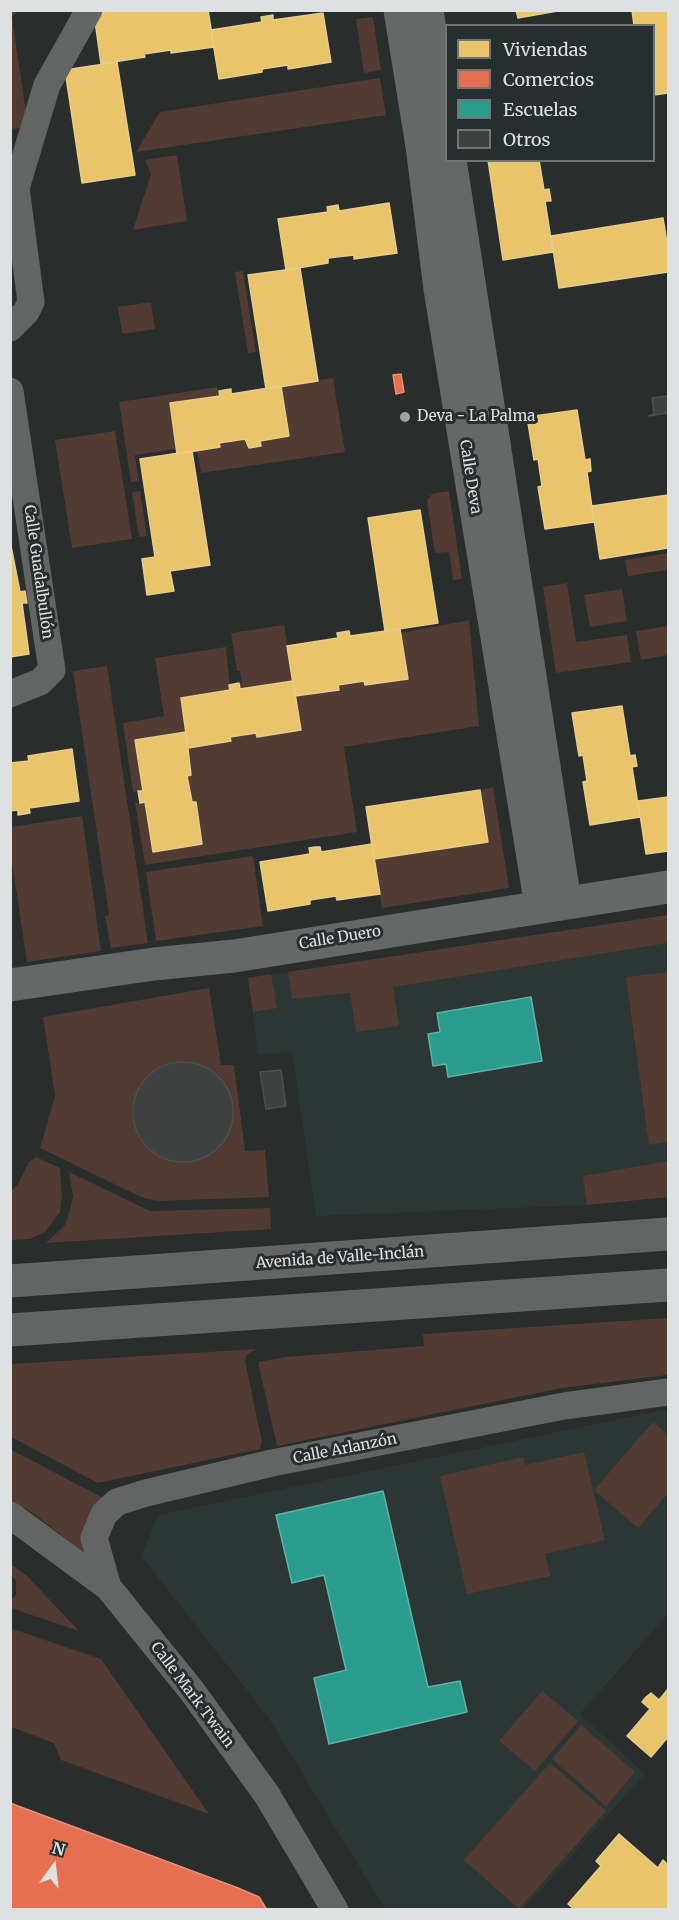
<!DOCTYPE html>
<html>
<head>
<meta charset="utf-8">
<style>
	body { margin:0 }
	#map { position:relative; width:679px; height:1920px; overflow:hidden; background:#292d2c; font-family:Merriweather,serif }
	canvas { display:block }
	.frame { position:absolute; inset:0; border:12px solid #dee1e1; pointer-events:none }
	.legend { position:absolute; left:445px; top:24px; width:210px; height:138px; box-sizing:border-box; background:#282e2d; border:2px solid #717675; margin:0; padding:8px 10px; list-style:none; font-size:18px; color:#dee1e1 }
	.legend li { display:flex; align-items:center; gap:12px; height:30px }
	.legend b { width:30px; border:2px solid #717675 }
	.north { position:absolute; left:24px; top:1836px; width:60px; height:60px; -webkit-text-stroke:4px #282e2d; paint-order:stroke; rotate:15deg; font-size:16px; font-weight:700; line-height:24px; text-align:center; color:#dee1e1 }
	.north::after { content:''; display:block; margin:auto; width:21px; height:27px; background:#dee1e1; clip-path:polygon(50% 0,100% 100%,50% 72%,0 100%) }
</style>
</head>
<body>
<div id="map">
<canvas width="679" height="1920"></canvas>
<div class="frame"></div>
<ul class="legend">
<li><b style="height:16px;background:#e9c46a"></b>Viviendas</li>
<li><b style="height:16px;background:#e76f51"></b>Comercios</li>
<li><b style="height:16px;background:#2a9d8f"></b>Escuelas</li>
<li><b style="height:16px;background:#3f4241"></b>Otros</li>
</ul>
<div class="north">N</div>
</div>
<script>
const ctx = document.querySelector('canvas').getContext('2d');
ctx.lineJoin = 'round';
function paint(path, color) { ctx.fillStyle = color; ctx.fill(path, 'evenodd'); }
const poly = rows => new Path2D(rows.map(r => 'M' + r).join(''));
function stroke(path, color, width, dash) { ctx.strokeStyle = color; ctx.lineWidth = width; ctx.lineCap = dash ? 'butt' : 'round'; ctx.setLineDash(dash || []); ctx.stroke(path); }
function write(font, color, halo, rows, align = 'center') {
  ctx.font = font + ' Merriweather,serif'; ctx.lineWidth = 6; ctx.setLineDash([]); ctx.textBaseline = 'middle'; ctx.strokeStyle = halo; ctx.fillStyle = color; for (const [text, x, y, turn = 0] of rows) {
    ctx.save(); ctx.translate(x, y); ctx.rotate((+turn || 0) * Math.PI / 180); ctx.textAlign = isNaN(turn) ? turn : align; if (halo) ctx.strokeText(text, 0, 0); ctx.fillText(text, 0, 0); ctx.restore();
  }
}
const built = poly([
	[668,915,668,1197,587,1205,316,1216,292,1052,258,1055,248,978],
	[668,1409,668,1614,580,1714,645,1774,524,1909,385,1909,268,1717,141,1556,158,1515]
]);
const green = poly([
	[10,11,18,11,12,17,28,127,11,129],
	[373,17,381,70,364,73,356,19],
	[380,78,386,115,136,152,160,112],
	[177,155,187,221,133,230,151,174,145,160],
	[243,271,256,352,248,353,235,272],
	[151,302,155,329,122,334,118,307],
	[333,378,345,452,201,473,197,451,220,447,219,443,245,439,245,443,289,436,281,386],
	[217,387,220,396,170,404,176,449,135,455,139,481,131,482,119,402],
	[115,431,132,539,72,548,55,440],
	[140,491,147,536,139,537,132,492],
	[449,491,462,579,453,580,449,552,435,553,427,501,432,494],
	[668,553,668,577,667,570,628,576,625,560],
	[567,583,576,642,627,635,631,662,556,673,543,587],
	[622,589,627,621,590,627,584,595],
	[469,620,479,726,344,747,357,832,145,865,135,803,145,802,153,852,202,844,196,802,192,802,187,776,191,775,187,748,230,741,230,737,256,733,257,737,300,730,295,696,339,690,338,685,364,681,365,685,408,679,401,633],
	[284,625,293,681,240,689,239,683,242,683,240,671,237,671,231,633],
	[668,626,668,655,641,660,636,631],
	[226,647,230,690,181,698,186,732,135,740,143,791,133,792,123,723,164,716,155,658],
	[107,666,148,943,111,948,105,916,109,915,73,671],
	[493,787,509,888,382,908,374,859,488,842,480,790],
	[82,816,101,951,27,962,11,856,11,827],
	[253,856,263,926,156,941,146,872],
	[668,915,668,943,393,987,399,1026,356,1032,350,993,292,999,288,972],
	[668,972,668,1142,649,1145,626,977],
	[271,974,277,1008,253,1012,248,978],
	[209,988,221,1065,234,1065,245,1151,265,1150,269,1197,158,1201,141,1197,40,1148,55,1096,43,1017],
	[189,1061,216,1073,227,1089,232,1104,232,1126,217,1150,191,1162,162,1158,140,1140,132,1112,139,1085,161,1066],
	[36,1157,60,1168,62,1197,60,1212,45,1232,30,1239,11,1240,11,1192,18,1184,29,1162],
	[668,1161,668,1197,587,1205,583,1176],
	[69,1172,150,1211,270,1208,271,1229,46,1243,65,1225,70,1210,73,1196],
	[668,1318,668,1375,562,1388,277,1446,258,1362,285,1357,424,1346,423,1334],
	[257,1349,247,1354,245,1361,262,1442,260,1449,98,1483,11,1437,11,1364],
	[653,1422,668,1435,668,1493,638,1528,594,1490],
	[10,1449,107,1500,86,1555,33,1513,11,1501],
	[584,1452,605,1540,545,1554,550,1576,467,1594,440,1476,523,1457,525,1465],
	[11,1564,27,1576,79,1631,11,1608,11,1600,16,1595,16,1581,11,1575],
	[10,1628,101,1659,209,1814,61,1760,54,1743,11,1727],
	[542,1691,578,1721,535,1771,499,1741],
	[581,1725,635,1772,606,1806,552,1759],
	[550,1763,606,1811,519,1909,464,1860]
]);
const homes = poly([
	[117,10,208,10,214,47,171,53,171,50,144,54,145,57,101,64,94,14,117,10],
	[516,10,563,10,518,18,516,10],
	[632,10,668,10,668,93,654,95,654,26,634,26,632,10],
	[323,13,331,62,288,69,288,65,262,69,262,72,219,79,211,30,262,22,261,17,273,15,273,20,323,13],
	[117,62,135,175,82,183,65,70,117,62],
	[488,160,539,160,544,190,549,189,551,201,545,201,553,252,503,260,488,160],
	[389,203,397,253,354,259,354,255,328,258,328,263,286,270,278,219,328,212,327,207,338,205,339,211,389,203],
	[663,218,668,249,668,272,559,288,551,236,663,218],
	[300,268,318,381,266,389,248,275,300,268],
	[281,386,289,436,260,441,261,446,249,448,245,439,219,443,220,447,177,454,170,403,220,396,219,391,231,389,231,394,281,386],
	[577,410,585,460,590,459,591,471,587,472,594,522,545,529,538,487,542,486,538,459,534,460,527,417,577,410],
	[192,451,210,565,170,571,174,591,147,595,142,559,155,557,140,459,192,451],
	[668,495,668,548,600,559,592,506,668,495],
	[420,510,438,623,385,631,368,518,420,510],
	[10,541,20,592,25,591,27,603,22,603,29,654,10,657,10,541],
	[400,629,408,679,365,685,364,681,338,685,339,690,295,696,287,646,338,638,337,633,349,631,350,636,400,629],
	[293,681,301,730,257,737,256,733,230,737,231,741,188,748,181,698,230,690,229,685,239,683,240,689,293,681],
	[622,706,630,756,635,755,637,766,632,767,640,817,590,825,583,782,587,781,583,755,579,756,572,713,622,706],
	[186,732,191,775,187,776,192,802,196,802,202,844,153,852,145,802,140,803,138,791,143,791,135,740,186,732],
	[72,749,79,801,29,808,30,813,18,815,18,810,10,811,10,763,29,761,28,756,72,749],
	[480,790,488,842,374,859,366,807,480,790],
	[668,797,668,851,646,854,638,801,668,797],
	[372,844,380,894,337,900,336,896,310,900,310,904,268,911,260,862,310,854,309,848,315,847,320,847,321,852,372,844],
	[668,1689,668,1737,651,1757,627,1736,650,1709,642,1702,646,1697,651,1693,659,1700,668,1689],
	[619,1834,658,1868,663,1860,668,1865,668,1910,575,1910,568,1904,601,1866,596,1861,619,1834]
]);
const shops = poly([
	[401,374,404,392,396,394,393,375,401,374],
	[10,1803,238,1888,259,1897,267,1910,10,1910,10,1803]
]);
const schools = poly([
	[531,997,542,1061,448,1077,446,1064,433,1066,428,1034,440,1032,437,1013,531,997],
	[383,1491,428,1687,460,1681,467,1712,329,1744,314,1678,346,1670,324,1575,292,1583,276,1515,383,1491]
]);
const building = poly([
	[668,396,668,413,649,416,654,414,652,398,668,396],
	'133 1112a50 50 0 1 1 100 0a50 50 0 1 1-100 0Z',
	[281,1070,286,1106,266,1109,260,1072,281,1070]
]);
const street = poly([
	[10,328,26,312,31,302,16,188,47,85,89,10],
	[10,391,52,670,40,682,10,694],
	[10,1515,108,1587,192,1691,267,1795,335,1910],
	[108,1587,94,1538,104,1514,117,1502,146,1493,272,1463,564,1406,668,1392]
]);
const secondary = poly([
	[400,10,422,146,440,289,541,906],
	[427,10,446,135],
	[450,160,565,902],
	[10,985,154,964,234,956,668,887]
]);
const primary = poly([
	[10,1281,668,1234],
	[10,1330,668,1285]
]);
const markers = [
	[405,417,6,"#9fa2a2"]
];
const poiNames = [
	["Deva - La Palma",417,417]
];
const streetNames = [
	["Calle Deva",470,477,81],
	["Calle Guadalbullón",38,572,82],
	["Calle Duero",340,938,-9],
	["Avenida de Valle-Inclán",340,1258,-4],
	["Calle Arlanzón",345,1449,-11],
	["Calle Mark Twain",192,1695,53]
];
paint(built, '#2c3735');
paint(green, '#513b32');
paint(homes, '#e9c46a');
stroke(homes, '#e6cd8e', 1.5);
paint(shops, '#e76f51');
stroke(shops, '#e4917c', 1.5);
paint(schools, '#2a9d8f');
stroke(schools, '#60b1a8', 1.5);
paint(building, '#3f4241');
stroke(building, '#4d5050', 1.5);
stroke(street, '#636464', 27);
stroke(secondary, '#646867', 33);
stroke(primary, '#636565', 33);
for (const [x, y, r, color] of markers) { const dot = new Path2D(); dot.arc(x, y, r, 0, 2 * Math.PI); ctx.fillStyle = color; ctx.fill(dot); stroke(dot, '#282e2d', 2); }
write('15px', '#dee1e1', '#282e2d', poiNames, 'left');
write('15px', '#dee1e1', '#282e2d', streetNames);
</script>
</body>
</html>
